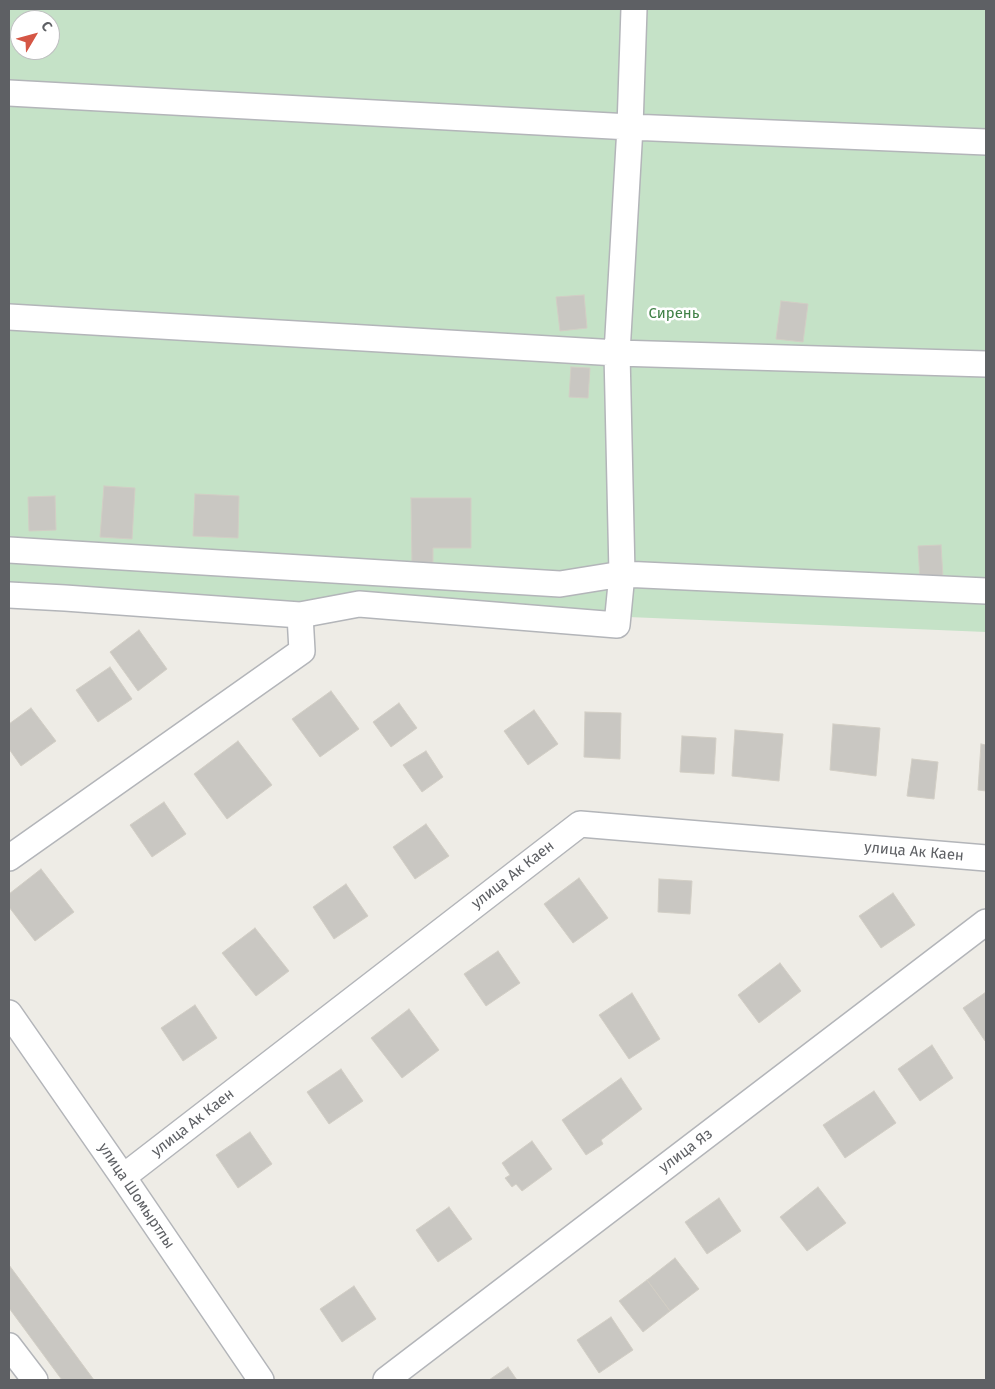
<!DOCTYPE html>
<html>
<head>
<meta charset="utf-8">
<style>
	body { margin:0 }
	#map { position:relative; width:995px; height:1389px; overflow:hidden; background:#eeece6; font-family:"Fira Sans",sans-serif }
	canvas { display:block }
	.frame { position:absolute; inset:0; border:10px solid #5e6064; pointer-events:none }
	.north { position:absolute; left:10px; top:10px; width:50px; height:50px; box-sizing:border-box; background:#fff; border:1px solid #bfbfc1; border-radius:50%; rotate:53deg; font-size:14px; font-weight:700; line-height:20px; text-align:center; color:#5e6064 }
	.north::after { content:''; display:block; margin:auto; width:18px; height:22px; background:#d55645; clip-path:polygon(50% 0,100% 100%,50% 72%,0 100%) }
</style>
</head>
<body>
<div id="map">
<canvas width="995" height="1389"></canvas>
<div class="frame"></div>
<div class="north">С</div>
</div>
<script>
const ctx = document.querySelector('canvas').getContext('2d');
ctx.lineJoin = 'round';
function paint(path, color) { ctx.fillStyle = color; ctx.fill(path, 'evenodd'); }
const poly = rows => new Path2D(rows.map(r => 'M' + r).join(''));
function stroke(path, color, width, dash) { ctx.strokeStyle = color; ctx.lineWidth = width; ctx.lineCap = dash ? 'butt' : 'round'; ctx.setLineDash(dash || []); ctx.stroke(path); }
function write(font, color, halo, rows, align = 'center') {
  ctx.font = font + ' "Fira Sans",sans-serif'; ctx.lineWidth = 5; ctx.setLineDash([]); ctx.textBaseline = 'middle'; ctx.strokeStyle = halo; ctx.fillStyle = color; for (const [text, x, y, turn = 0] of rows) {
    ctx.save(); ctx.translate(x, y); ctx.rotate((+turn || 0) * Math.PI / 180); ctx.textAlign = isNaN(turn) ? turn : align; if (halo) ctx.strokeText(text, 0, 0); ctx.fillText(text, 0, 0); ctx.restore();
  }
}
const green = poly([
	[9,9,986,9,986,632,9,591],
	[20,20,50,20,50,50,20,50]
]);
const building = poly([
	[584,295,587,328,560,331,556,297,584,295],
	[781,301,808,304,803,342,776,339,781,301],
	[571,367,590,368,588,398,569,397,571,367],
	[104,486,135,488,132,539,100,537,104,486],
	[195,494,239,496,238,538,193,536,195,494],
	[55,496,56,530,29,531,28,497,55,496],
	[411,498,471,498,471,548,433,548,433,566,412,566,411,498],
	[941,545,943,578,920,580,918,546,941,545],
	[139,630,167,669,138,691,110,652,139,630],
	[110,667,132,699,98,722,76,690,110,667],
	[331,691,359,729,320,757,292,719,331,691],
	[399,703,417,728,391,747,373,722,399,703],
	[31,708,56,741,21,766,9,749,9,724,31,708],
	[534,710,558,744,528,765,504,731,534,710],
	[585,712,621,713,620,759,584,757,585,712],
	[833,724,880,728,876,776,830,770,833,724],
	[735,730,783,734,779,781,732,776,735,730],
	[682,736,716,738,714,774,680,772,682,736],
	[238,741,272,785,227,819,194,774,238,741],
	[981,744,986,745,986,791,978,790,981,744],
	[426,751,443,777,422,792,403,765,426,751],
	[912,759,938,762,934,799,907,796,912,759],
	[164,802,186,834,152,857,130,825,164,802],
	[426,824,449,856,415,879,393,847,426,824],
	[41,869,74,912,35,941,9,907,9,894,41,869],
	[579,878,608,918,573,943,544,904,579,878],
	[659,879,692,881,690,914,658,912,659,879],
	[346,884,368,916,334,939,313,907,346,884],
	[893,893,915,925,881,948,859,916,893,893],
	[255,928,289,971,256,996,222,953,255,928],
	[498,951,520,983,486,1006,464,974,498,951],
	[780,963,801,991,759,1023,738,995,780,963],
	[986,992,986,1039,985,1041,963,1008,986,992],
	[632,993,660,1039,629,1059,599,1015,632,993],
	[195,1005,217,1038,183,1061,161,1028,195,1005],
	[409,1009,439,1050,402,1078,371,1038,409,1009],
	[932,1045,953,1078,920,1101,898,1069,932,1045],
	[341,1069,363,1101,329,1124,307,1092,341,1069],
	[621,1078,642,1109,601,1140,603,1144,586,1155,562,1120,621,1078],
	[874,1091,896,1123,845,1158,823,1125,874,1091],
	[250,1132,272,1164,238,1188,216,1155,250,1132],
	[532,1141,552,1169,522,1191,516,1184,512,1187,505,1178,510,1175,502,1163,532,1141],
	[818,1187,846,1223,807,1251,780,1217,818,1187],
	[719,1198,741,1231,707,1254,685,1222,719,1198],
	[449,1207,472,1239,438,1262,416,1230,449,1207],
	[675,1258,699,1289,670,1311,647,1280,675,1258],
	[9,1265,94,1380,62,1380,9,1308,9,1265],
	[647,1280,670,1311,643,1332,619,1301,647,1280],
	[354,1286,376,1319,342,1342,320,1309,354,1286],
	[611,1317,633,1350,599,1373,577,1340,611,1317],
	[508,1367,517,1380,489,1380,508,1367]
]);
const minor = poly([
	[9,93,630,127,986,142],
	[9,317,617,353,986,364],
	[9,550,560,584,622,574,986,591],
	[9,595,65,598,300,615],
	[9,858,302,651,300,615,359,604,617,625,622,574,617,353,630,127,634,9],
	[9,1013,123,1177,261,1380],
	[123,1177,580,824,986,858],
	[9,1346,35,1380],
	[386,1380,986,922]
]);
const parkNames = [
	["Сирень",674,314]
];
const streetNames = [
	["улица Ак Каен",914,852,5],
	["улица Ак Каен",513,875,-38],
	["улица Ак Каен",193,1123,-38],
	["улица Яз",686,1151,-37],
	["улица Шомыртлы",136,1196,56]
];
paint(green, '#c5e2c7');
paint(building, '#c9c7c2');
stroke(building, '#d2cec5', 1);
stroke(minor, '#b3b5b9', 28);
stroke(minor, '#fff', 25);
write('15px', '#408146', '#fff', parkNames);
write('15px', '#5e6064', '#fff', streetNames);
</script>
</body>
</html>
